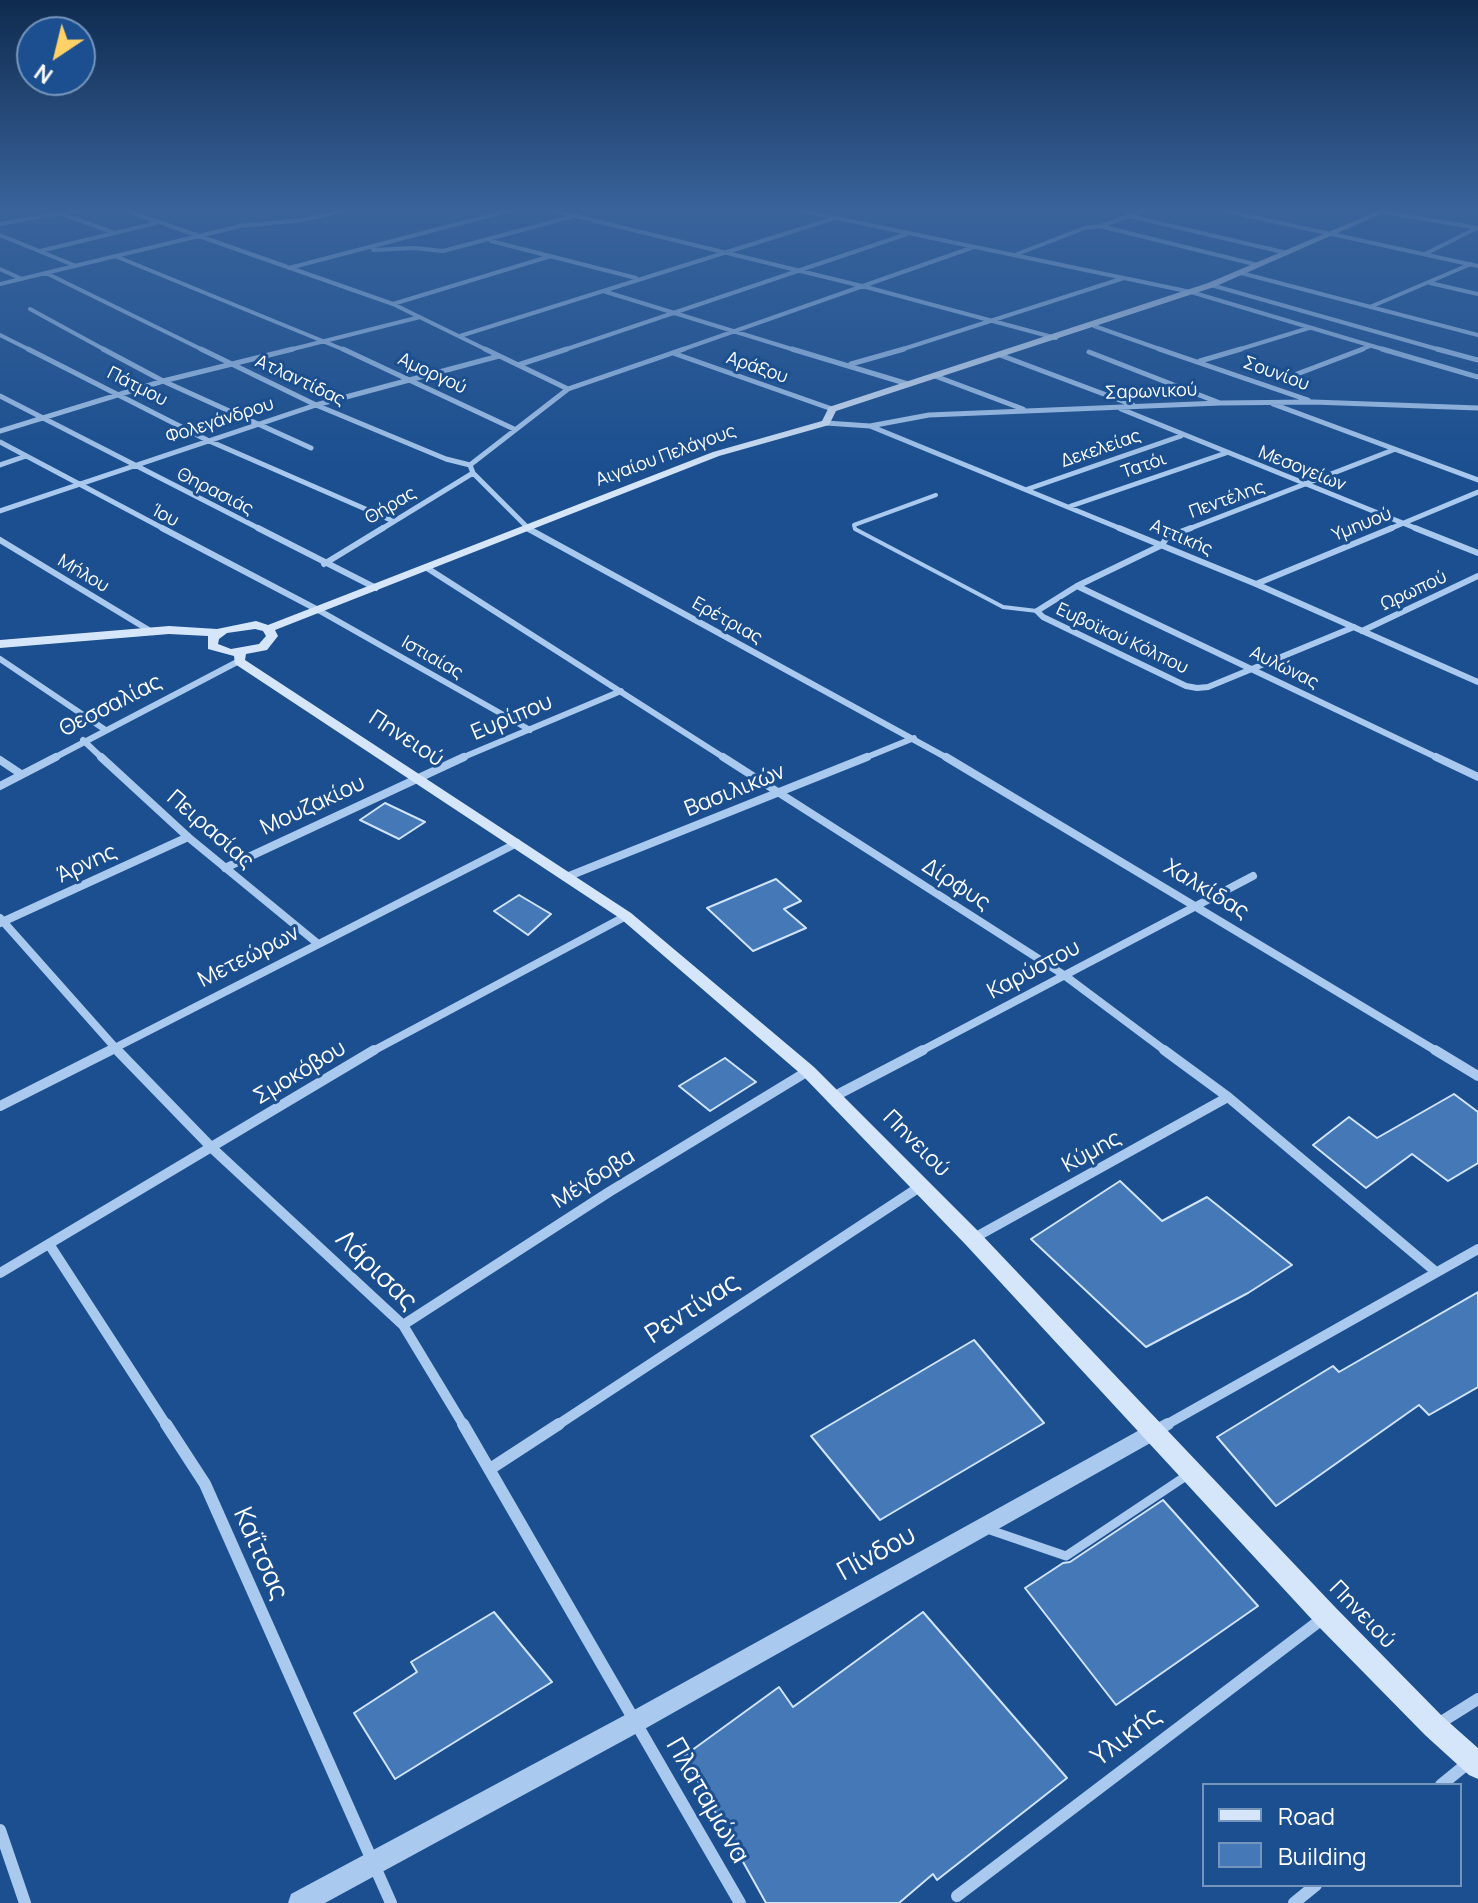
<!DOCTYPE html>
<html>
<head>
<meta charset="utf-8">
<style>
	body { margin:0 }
	#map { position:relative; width:1478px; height:1903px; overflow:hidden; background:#1b4f8f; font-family:Manrope,sans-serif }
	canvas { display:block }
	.legend { position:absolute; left:1202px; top:1783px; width:260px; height:104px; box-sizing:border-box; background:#1b4f8f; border:2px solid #7695bc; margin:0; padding:10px 14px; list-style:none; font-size:24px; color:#fff }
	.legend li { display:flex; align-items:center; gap:16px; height:40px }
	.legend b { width:40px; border:2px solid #7695bc }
	.north { position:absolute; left:16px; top:16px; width:80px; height:80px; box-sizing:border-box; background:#1b4f8f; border:2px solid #7695bc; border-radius:50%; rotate:215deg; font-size:22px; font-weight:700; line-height:32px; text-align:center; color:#fff }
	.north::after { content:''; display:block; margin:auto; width:28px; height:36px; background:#ffd166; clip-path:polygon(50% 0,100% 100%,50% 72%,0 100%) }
</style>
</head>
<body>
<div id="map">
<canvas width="1478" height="1903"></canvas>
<ul class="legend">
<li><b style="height:10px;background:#d6e6fa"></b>Road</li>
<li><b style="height:22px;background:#4478b7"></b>Building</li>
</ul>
<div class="north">N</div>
</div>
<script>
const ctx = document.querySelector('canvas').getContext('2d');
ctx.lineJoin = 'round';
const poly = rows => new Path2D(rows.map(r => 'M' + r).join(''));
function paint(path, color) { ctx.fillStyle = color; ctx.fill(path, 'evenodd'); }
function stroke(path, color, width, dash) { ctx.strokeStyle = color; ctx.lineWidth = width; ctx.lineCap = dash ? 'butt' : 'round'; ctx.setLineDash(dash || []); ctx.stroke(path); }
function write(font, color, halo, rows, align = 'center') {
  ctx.font = font + ' Manrope,sans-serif'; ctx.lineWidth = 6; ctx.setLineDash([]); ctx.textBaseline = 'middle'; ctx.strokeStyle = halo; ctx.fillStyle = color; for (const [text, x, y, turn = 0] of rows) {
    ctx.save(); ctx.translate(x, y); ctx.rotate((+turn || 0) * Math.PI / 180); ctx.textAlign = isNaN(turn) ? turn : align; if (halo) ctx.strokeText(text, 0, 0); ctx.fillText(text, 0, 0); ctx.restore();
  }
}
const stream = poly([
	[1357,209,1361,209,1362,214,1360,214,1357,209]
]);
const building = poly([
	[385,803,425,822,399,839,360,820,385,803],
	[776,879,801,901,784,909,806,928,753,951,707,908,776,879],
	[519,895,551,914,528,935,494,911,519,895],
	[725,1058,756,1082,710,1111,679,1086,725,1058],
	[1454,1094,1478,1112,1478,1163,1448,1181,1412,1154,1366,1188,1313,1145,1349,1117,1377,1138,1454,1094],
	[1120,1181,1162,1221,1207,1197,1292,1265,1248,1293,1146,1347,1031,1239,1120,1181],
	[1478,1292,1478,1387,1429,1415,1419,1405,1276,1506,1217,1437,1333,1366,1339,1372,1478,1292],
	[974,1340,1044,1423,880,1520,811,1436,974,1340],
	[1163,1500,1258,1606,1116,1705,1025,1588,1063,1563,1070,1562,1163,1500],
	[494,1612,552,1682,395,1779,354,1713,417,1672,411,1662,494,1612],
	[923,1612,1067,1778,937,1880,933,1874,899,1903,766,1903,684,1756,779,1687,793,1707,923,1612]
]);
const serviceFar1 = poly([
	[936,495,854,525,855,529,1003,607,1037,611]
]);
const service = poly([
	[990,1530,1066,1556,1186,1476]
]);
const minorFar5 = poly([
	[48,209,112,232],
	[122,209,393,304,489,351],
	[547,209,866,287,1056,338],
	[793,209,1191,292,1389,351],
	[1217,209,1478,266],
	[1384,212,1478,228],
	[1129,216,1287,253],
	[0,224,84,209],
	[1101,226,1148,209],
	[0,235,76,266],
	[491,241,636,278],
	[373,250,414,248,443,251,571,217],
	[40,251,156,223],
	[1017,254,1085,228,1100,226,1258,265],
	[1425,254,1477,228],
	[115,256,347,351],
	[289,268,515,209],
	[0,269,22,279],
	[46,273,205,351],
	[1241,273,1478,335],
	[1430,283,1478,294],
	[0,284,240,226,303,220,350,209],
	[1211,285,1444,351],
	[603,291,798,351],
	[393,304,551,256],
	[1370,307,1471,264],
	[30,309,107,351],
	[1094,326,1165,351],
	[0,335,32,351],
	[460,336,832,219],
	[285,351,420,317],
	[561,351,907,234],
	[678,351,971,248],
	[897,351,1124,278],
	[1234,351,1309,328],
	[1358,351,1370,346]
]);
const minorFar4 = poly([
	[28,349,207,440,393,521],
	[103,349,163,381,311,448],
	[201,349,316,405,446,459,470,465,473,473,530,530],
	[343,349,514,429],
	[485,349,568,389],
	[792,349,908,384],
	[1159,349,1308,400],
	[1382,349,1478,377],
	[1437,349,1478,360],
	[1089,352,1220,403],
	[673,353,832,409],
	[1000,355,1133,405],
	[1200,361,1241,349],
	[851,364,904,349],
	[518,365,567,349],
	[1297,374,1363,349],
	[935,376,1023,409],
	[0,396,262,530],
	[1273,404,1478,480],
	[1121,409,1420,530],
	[826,423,870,426,929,415,1220,403,1313,402,1478,408],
	[870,426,1124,530],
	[0,431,163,381,293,349],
	[0,442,166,530],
	[0,465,26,456],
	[470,465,568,389,684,349],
	[1028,489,1181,436],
	[1071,506,1226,453],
	[0,511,316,405,499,356],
	[380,530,473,473],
	[1186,530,1393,450],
	[1387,530,1478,492]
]);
const minorFar3 = poly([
	[162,528,320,611,530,730],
	[258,528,376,588],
	[527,528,949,759],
	[1119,528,1256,584,1478,682],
	[1191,528,1167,537,1162,545,1077,586,1037,611,1043,617,1186,686,1197,688,1208,687,1354,627],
	[1415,528,1478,553],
	[0,540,152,632],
	[324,564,383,528],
	[427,568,726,759],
	[1256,584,1392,528],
	[1077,586,1440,759],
	[1362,631,1478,576],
	[0,659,104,729],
	[83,740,103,759],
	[52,759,239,661],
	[459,759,621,691],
	[862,759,914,738]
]);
const minorFar2 = poly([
	[101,757,188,837,317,943],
	[723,757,1064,975,1167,1052],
	[946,757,1438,1052],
	[1436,757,1478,777],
	[0,760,21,774],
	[0,786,56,757],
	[225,868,464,757],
	[569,876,867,757],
	[0,918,119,1052],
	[0,923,188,837],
	[107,1052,517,843],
	[371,1052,626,916],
	[919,1052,1253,876]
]);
const minorFar1 = poly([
	[117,1050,212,1148,403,1325,464,1426],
	[1164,1050,1228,1097,1436,1272],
	[1435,1050,1478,1076],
	[833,1097,923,1050],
	[0,1106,111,1050],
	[974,1238,1228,1097],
	[49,1244,167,1426],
	[0,1273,374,1050],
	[403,1325,609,1192,808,1071],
	[556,1426,921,1186],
	[1164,1426,1478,1249]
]);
const minor = poly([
	[166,1424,205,1484,391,1903],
	[463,1424,740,1903],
	[1155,1431,1168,1424],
	[490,1469,559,1424],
	[1438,1724,1478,1699],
	[1441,1785,1468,1763],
	[0,1830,25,1903],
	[957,1896,1322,1619],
	[1294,1903,1316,1885]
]);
const tertiary = poly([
	[1154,1422,1161,1425,1164,1431,1161,1437,641,1731,325,1903,288,1903,291,1894,625,1715,1154,1422]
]);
const secondary = poly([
	[1383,209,1392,209,1214,287,836,411,829,425,719,456,275,630,278,636,267,650,246,654,245,660,631,913,814,1067,980,1233,1335,1607,1443,1717,1478,1748,1478,1779,1469,1775,1425,1735,1317,1625,966,1245,802,1075,621,919,235,664,234,656,208,649,208,636,169,634,0,648,0,640,169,626,217,629,256,621,268,625,713,452,822,421,829,407,1208,283,1383,209],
	[255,629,263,631,266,636,259,644,231,649,218,644,219,639,227,633,255,629]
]);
const farStreetnames = [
	["Αράξου",757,368,19],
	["Αμοργού",432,374,25],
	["Σουνίου",1276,374,20],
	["Ατλαντίδας",300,381,25],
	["Πάτμου",137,387,27],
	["Σαρωνικού",1151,392,-2],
	["Φολεγάνδρου",220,421,-18],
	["Δεκελείας",1101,449,-19],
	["Αιγαίου Πελάγους",666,456,-20],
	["Τατόι",1144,466,-19],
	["Μεσογείων",1302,469,22],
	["Θηρασιάς",215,492,27],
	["Πεντέλης",1227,500,-20],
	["Θήρας",391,506,-31],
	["Ίου",165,516,28],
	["Υμηυού",1362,525,-22],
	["Αττικής",1181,538,23],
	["Μήλου",83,574,31],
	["Ωρωπού",1414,591,-25],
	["Ερέτριας",727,621,29],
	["Ευβοϊκού Κόλπου",1122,639,25],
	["Ιστιαίας",432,658,30],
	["Αυλώνας",1284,668,26]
];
const streetNames = [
	["Θεσσαλίας",111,706,-27],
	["Ευρίπου",512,718,-23],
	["Πηνειού",406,739,33],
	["Βασιλικών",735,791,-22],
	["Μουζακίου",313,806,-25],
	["Πειρασίας",210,830,41],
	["Άρνης",87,864,-25],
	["Δίρφυς",956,885,33],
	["Χαλκίδας",1206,890,31],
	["Μετεώρων",249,957,-27],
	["Καρύστου",1034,970,-28],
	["Σμοκόβου",300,1073,-31],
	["Πηνειού",916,1144,45],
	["Κύμης",1092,1152,-29],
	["Μέγδοβα",594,1179,-32],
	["Πηνειού",1362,1615,46]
];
const nearStreetnames = [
	["Λάρισας",376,1271,44],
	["Ρεντίνας",693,1309,-33],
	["Καΐτσας",260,1554,66],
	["Πίνδου",877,1554,-29],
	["Υλικής",1127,1737,-37],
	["Πλαταμώνα",707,1801,60]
];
paint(stream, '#9cc4f0');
paint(building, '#4478b7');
stroke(building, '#cfe3fa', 2);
stroke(serviceFar1, '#a9c9ee', 4);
stroke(service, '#a9c9ee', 9);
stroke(minorFar5, '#a9c9ee', 4);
stroke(minorFar4, '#a9c9ee', 5);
stroke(minorFar3, '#a9c9ee', 6);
stroke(minorFar2, '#a9c9ee', 8);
stroke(minorFar1, '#a9c9ee', 10);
stroke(minor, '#a9c9ee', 12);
paint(tertiary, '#a9c9ee');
paint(secondary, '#d6e6fa');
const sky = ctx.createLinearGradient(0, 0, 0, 476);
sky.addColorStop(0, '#0f2b4f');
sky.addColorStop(0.44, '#39639b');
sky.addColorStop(1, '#39639b00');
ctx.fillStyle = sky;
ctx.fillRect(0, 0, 1478, 476);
write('18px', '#fff', '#1b4f8f', farStreetnames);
write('22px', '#fff', '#1b4f8f', streetNames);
write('26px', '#fff', '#1b4f8f', nearStreetnames);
</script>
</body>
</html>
